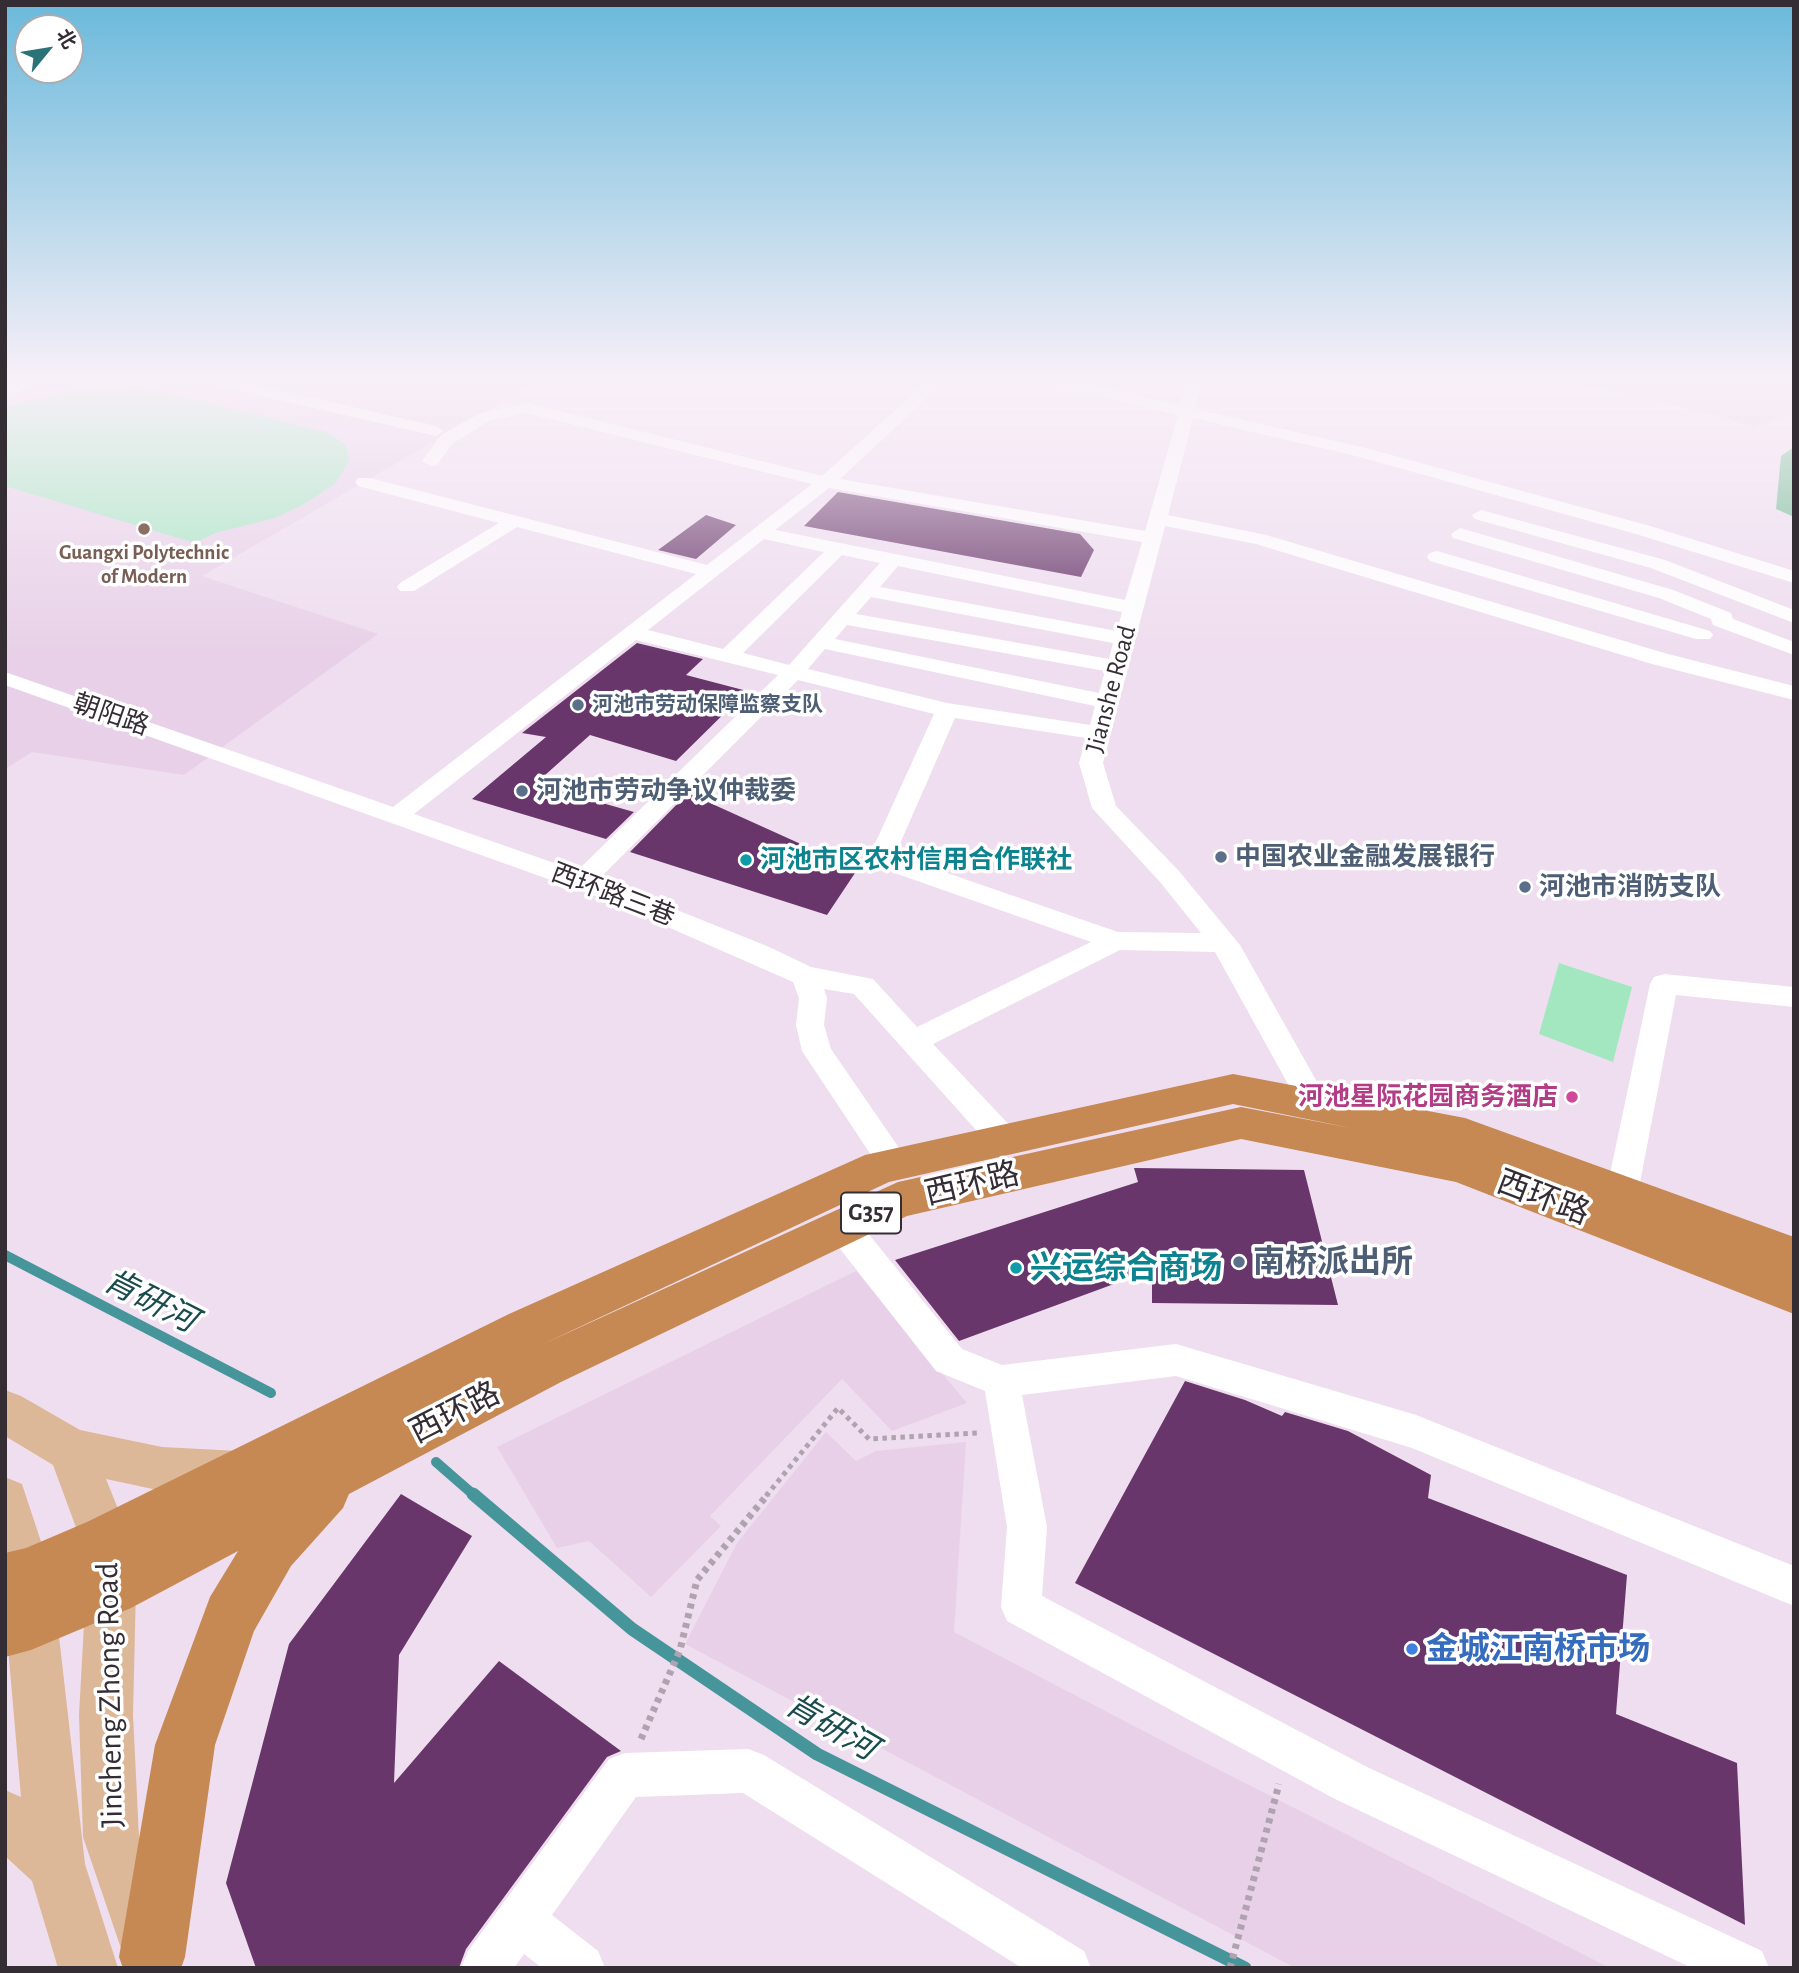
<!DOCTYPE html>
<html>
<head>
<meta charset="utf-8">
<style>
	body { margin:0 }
	#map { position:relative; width:1799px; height:1973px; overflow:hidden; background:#efdeef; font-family:"Alegreya Sans","Noto Sans SC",sans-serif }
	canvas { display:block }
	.frame { position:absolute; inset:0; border:7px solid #342d34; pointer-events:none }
	.north { position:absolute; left:14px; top:14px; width:70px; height:70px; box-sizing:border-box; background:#fff; border:2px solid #aeabae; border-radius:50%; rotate:60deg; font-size:19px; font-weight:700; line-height:28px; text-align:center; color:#342d34 }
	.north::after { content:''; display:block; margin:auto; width:24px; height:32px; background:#2a7477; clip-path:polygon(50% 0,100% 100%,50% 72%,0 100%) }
</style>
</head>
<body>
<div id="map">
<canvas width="1799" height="1973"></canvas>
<div class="frame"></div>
<div class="north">北</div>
</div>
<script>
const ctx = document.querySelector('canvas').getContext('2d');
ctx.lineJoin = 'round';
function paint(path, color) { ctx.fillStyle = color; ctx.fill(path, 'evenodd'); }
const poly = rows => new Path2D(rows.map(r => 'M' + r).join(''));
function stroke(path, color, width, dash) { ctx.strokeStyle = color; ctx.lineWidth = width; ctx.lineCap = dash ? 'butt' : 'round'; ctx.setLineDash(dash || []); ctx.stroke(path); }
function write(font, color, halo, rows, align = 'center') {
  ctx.font = font + ' "Alegreya Sans","Noto Sans SC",sans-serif'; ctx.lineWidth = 7; ctx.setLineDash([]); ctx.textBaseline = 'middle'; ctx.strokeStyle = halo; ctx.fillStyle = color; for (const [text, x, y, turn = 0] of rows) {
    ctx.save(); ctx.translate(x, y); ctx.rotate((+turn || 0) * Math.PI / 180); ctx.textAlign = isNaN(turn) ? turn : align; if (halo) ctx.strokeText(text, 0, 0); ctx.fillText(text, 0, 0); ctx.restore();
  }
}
const built = poly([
	[5,377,545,377,202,576,378,634,184,775,32,752,5,769],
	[1550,377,1794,377,1794,414,1753,427,1719,416],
	[856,1271,967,1403,892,1431,842,1379,710,1516,721,1526,651,1597,589,1541,557,1548,497,1447],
	[826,1432,856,1461,876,1451,966,1442,954,1632,1182,1751,1610,1968,1295,1968,685,1644,737,1543]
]);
const green = poly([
	[114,387,146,388,327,432,346,445,349,461,335,484,304,504,275,518,215,533,195,543,5,486,5,407,66,392],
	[1559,963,1632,987,1613,1062,1539,1034]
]);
const forest = poly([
	[1794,447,1794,517,1776,509,1781,456]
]);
const streamFar1 = poly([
	[5,1255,271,1393],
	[436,1462,475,1496]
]);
const stream = poly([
	[473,1494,632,1629,817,1754,1245,1968]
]);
const building = poly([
	[838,492,1080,534,1094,550,1081,577,804,526],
	[706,515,736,525,696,559,658,550],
	[637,643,703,659,686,675,747,691,676,761,590,735,535,784,634,812,606,839,472,799,546,737,522,733],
	[688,793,803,845,857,870,827,915,630,852],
	[1134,1168,1304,1170,1338,1305,1152,1303,1152,1270,959,1341,895,1260,1138,1182],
	[1185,1381,1245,1400,1282,1416,1285,1412,1348,1431,1431,1475,1428,1498,1627,1575,1616,1714,1737,1763,1745,1925,1075,1583],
	[401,1494,472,1536,399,1655,394,1783,499,1661,621,1751,607,1757,466,1949,459,1968,256,1968,226,1883,289,1644]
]);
const pathFar1 = poly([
	[766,1496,838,1408,869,1439,978,1433]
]);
const path = poly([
	[641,1739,680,1650,697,1580,768,1494],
	[1230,1968,1279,1784]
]);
const minor = poly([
	[31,377,52,377,5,398,5,387,31,377],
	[193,377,221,377,436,426,444,431,436,436,201,382,193,377],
	[932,377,949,377,840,479,1145,531,1178,415,1032,380,1029,377,1056,377,1180,405,1183,387,1181,377,1197,377,1199,387,1195,409,1366,448,1650,526,1794,571,1794,583,1636,534,1356,456,1193,418,1168,515,1266,535,1668,654,1794,686,1794,700,1652,664,1256,544,1165,526,1103,763,1116,806,1178,870,1240,945,1330,1105,1326,1113,1315,1116,1304,1113,1215,952,1120,950,933,1044,1015,1131,1020,1140,1015,1149,1004,1152,993,1149,854,994,824,989,827,998,824,1025,831,1049,910,1164,905,1173,894,1176,883,1173,802,1051,796,1025,799,998,793,982,604,899,5,685,5,672,393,807,696,574,517,527,414,591,400,591,397,587,400,583,499,523,358,486,355,482,358,478,370,478,707,565,812,484,526,413,489,421,453,443,437,465,431,466,422,461,441,435,478,414,526,403,822,476,932,377],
	[829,488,1142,542,1125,600,775,530,829,488],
	[764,539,824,552,723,649,648,630,764,539],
	[842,555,880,563,789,665,743,653,842,555],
	[898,566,1122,612,1117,631,880,587,898,566],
	[871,597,1113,643,1109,659,856,614,871,597],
	[847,625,1105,671,1099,693,835,639,847,625],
	[636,640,778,675,577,871,414,814,636,640],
	[825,649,1095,706,1090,725,947,703,808,669,825,649],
	[798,680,934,714,868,859,872,865,1091,942,917,1027,873,979,811,967,767,946,599,879,798,680],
	[955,718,1086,738,1079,763,1092,808,1160,882,1201,933,1118,932,895,855,955,718],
	[1481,510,1665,560,1794,610,1794,623,1651,568,1475,519,1472,515,1481,510],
	[1460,528,1673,590,1731,613,1733,619,1794,642,1794,655,1713,625,1711,619,1659,598,1453,538,1451,534,1460,528],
	[1437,551,1710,631,1713,635,1710,639,1696,639,1430,561,1427,557,1430,553,1437,551],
	[1664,974,1794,987,1794,1007,1676,995,1638,1193,1633,1202,1622,1206,1611,1202,1606,1193,1650,984,1654,977,1664,974],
	[842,1213,854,1216,962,1349,1002,1365,1176,1344,1416,1415,1794,1566,1794,1606,1412,1448,1176,1376,1022,1395,1047,1527,1042,1596,1367,1767,1762,1951,1769,1968,1692,1968,1335,1799,1007,1621,1001,1607,1007,1527,985,1391,936,1371,830,1236,826,1226,830,1216,842,1213],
	[748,1749,764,1755,1084,1951,1091,1968,1022,1968,743,1793,636,1797,552,1915,598,1951,605,1968,542,1968,524,1954,514,1968,461,1968,468,1951,609,1759,625,1753,748,1749]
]);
const major = poly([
	[5,1390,21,1396,80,1430,162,1447,239,1451,256,1457,263,1473,256,1489,239,1495,162,1491,106,1479,131,1541,136,1588,133,1715,139,1837,176,1939,167,1960,148,1968,125,1960,83,1837,79,1715,86,1588,81,1541,53,1465,5,1436,5,1390],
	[5,1477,22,1484,52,1575,85,1864,118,1968,58,1968,32,1881,5,1856,5,1790,21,1797,5,1613,5,1477]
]);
const highway = poly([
	[1233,1074,1465,1118,1794,1237,1794,1314,1456,1182,1241,1139,907,1216,561,1382,349,1494,343,1508,291,1566,254,1631,215,1745,185,1957,181,1968,123,1968,119,1957,155,1745,210,1597,238,1551,131,1608,31,1650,5,1657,5,1553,26,1548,87,1522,509,1314,865,1155,1233,1074],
	[1233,1104,1351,1128,1241,1107,898,1182,541,1345,889,1182,1233,1104]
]);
const markers = [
	[144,529,7,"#8d6e63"],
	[578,705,7,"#5c6f8a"],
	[522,791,7,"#5c6f8a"],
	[1221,857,7,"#5c6f8a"],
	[746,860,7,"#0f9aa8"],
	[1525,887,7,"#5c6f8a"],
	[1572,1097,7,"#d1479c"],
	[1239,1262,7,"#5c6f8a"],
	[1016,1268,7,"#0f9aa8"],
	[1412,1649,7,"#3f7fe0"]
];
const farEducationnames = [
	["Guangxi Polytechnic",144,553],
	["of Modern",144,577]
];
const farServicenames = [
	["河池市劳动保障监察支队",592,705]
];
const shields = [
	[871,1213,60]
];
const shieldNames = [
	["G357",871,1213]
];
const streetNames = [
	["Jianshe Road",1111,689,-75],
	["朝阳路",111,715,19],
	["西环路三巷",613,895,21]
];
const serviceNames = [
	["河池市劳动争议仲裁委",536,791],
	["中国农业金融发展银行",1235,857],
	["河池市消防支队",1539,887]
];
const cultureNames = [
	["河池市区农村信用合作联社",760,860]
];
const hotelNames = [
	["河池星际花园商务酒店",1558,1097]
];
const nearStreetnames = [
	["西环路",972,1184,-13],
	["西环路",1543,1198,21],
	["西环路",455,1413,-27],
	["Jincheng Zhong Road",110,1695,-91]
];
const nearServicenames = [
	["南桥派出所",1253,1262]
];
const nearCulturenames = [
	["兴运综合商场",1030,1268]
];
const nearShopnames = [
	["金城江南桥市场",1426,1649]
];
const nearWaternames = [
	["肯研河",150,1301,27],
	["肯研河",831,1727,30]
];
paint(built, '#e8d1e8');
paint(green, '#a3e7c0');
paint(forest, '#67b88c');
stroke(streamFar1, '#46959b', 10);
stroke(stream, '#46959b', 13);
paint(building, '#68366a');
stroke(pathFar1, '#b0a3b0', 5, [4.5, 4.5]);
stroke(path, '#b0a3b0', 7, [5, 5]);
paint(minor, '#fff');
paint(major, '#ddb898');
paint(highway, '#c68954');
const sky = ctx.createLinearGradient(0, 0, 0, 653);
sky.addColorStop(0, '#6ab9db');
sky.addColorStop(0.58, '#f8f0f8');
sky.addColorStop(1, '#f8f0f800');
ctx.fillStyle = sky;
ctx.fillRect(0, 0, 1799, 653);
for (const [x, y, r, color] of markers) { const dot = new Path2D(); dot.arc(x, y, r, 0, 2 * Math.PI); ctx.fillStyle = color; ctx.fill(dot); stroke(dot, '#fff', 2.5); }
write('bold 21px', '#785e54', '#fff', farEducationnames);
write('bold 21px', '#4e5e75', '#fff', farServicenames, 'left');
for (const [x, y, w] of shields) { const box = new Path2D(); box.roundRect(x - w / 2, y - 20.5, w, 41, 5); ctx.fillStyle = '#fff'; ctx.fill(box); stroke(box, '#342d34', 2); }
write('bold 24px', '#342d34', null, shieldNames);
write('26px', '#342d34', '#fff', streetNames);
write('bold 26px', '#4e5e75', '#fff', serviceNames, 'left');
write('bold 26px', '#0d838f', '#fff', cultureNames, 'left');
write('bold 26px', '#b23c85', '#fff', hotelNames, 'right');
write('32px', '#342d34', '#fff', nearStreetnames);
write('bold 32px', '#4e5e75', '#fff', nearServicenames, 'left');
write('bold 32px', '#0d838f', '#fff', nearCulturenames, 'left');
write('bold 32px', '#366cbe', '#fff', nearShopnames, 'left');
write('italic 33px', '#1a4c4f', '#fff', nearWaternames);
</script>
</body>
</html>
